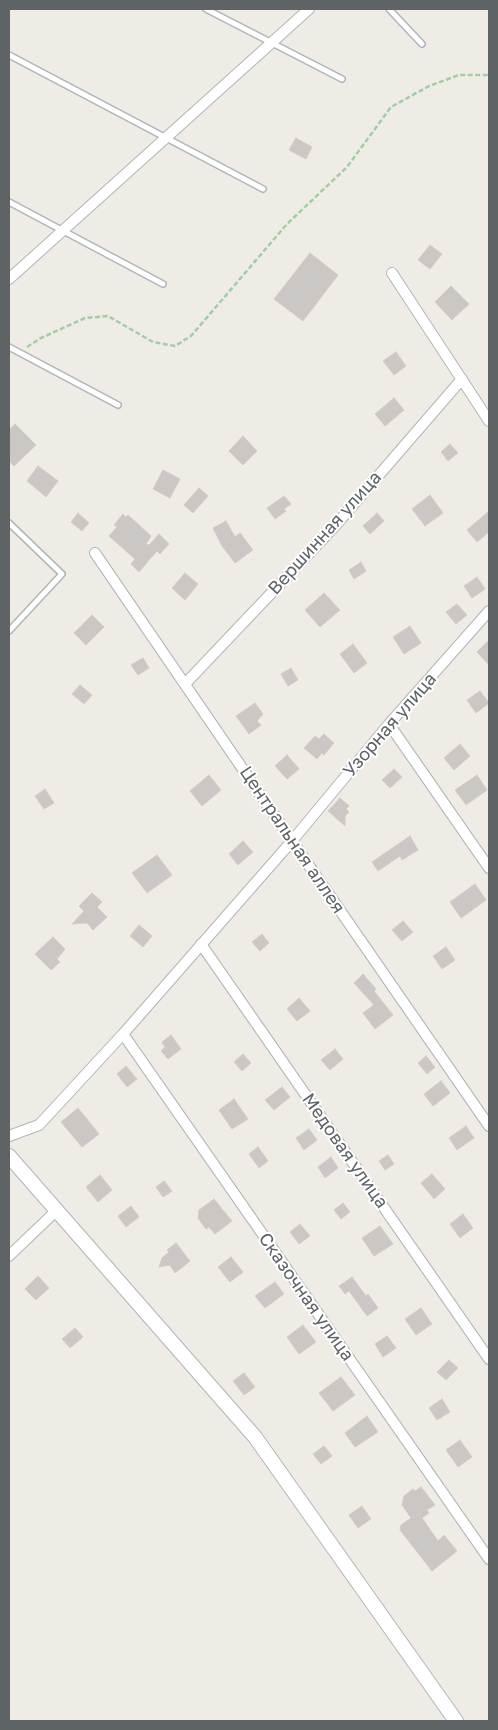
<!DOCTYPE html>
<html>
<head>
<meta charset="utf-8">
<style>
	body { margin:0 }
	#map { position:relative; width:498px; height:1730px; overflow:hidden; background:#efece6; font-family:"Golos Text",sans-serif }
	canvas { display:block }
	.frame { position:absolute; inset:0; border:10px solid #5e6366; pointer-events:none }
</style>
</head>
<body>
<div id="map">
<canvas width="498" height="1730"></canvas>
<div class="frame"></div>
</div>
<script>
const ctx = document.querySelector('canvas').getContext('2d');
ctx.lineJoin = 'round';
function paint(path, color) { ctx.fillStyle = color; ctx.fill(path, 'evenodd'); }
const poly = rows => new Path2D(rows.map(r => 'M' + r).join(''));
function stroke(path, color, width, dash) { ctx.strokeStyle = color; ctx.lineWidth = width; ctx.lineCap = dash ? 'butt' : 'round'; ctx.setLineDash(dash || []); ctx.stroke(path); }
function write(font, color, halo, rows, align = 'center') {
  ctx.font = font + ' "Golos Text",sans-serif'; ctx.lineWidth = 4; ctx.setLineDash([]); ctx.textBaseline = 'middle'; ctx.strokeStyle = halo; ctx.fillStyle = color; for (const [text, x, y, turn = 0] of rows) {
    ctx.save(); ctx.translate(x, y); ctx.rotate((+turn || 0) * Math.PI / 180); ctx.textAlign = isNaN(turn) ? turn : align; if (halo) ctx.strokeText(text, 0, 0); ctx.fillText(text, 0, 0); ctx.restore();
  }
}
const building = poly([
	[296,138,312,147,306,159,289,150,296,138],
	[430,245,442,254,430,269,418,260,430,245],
	[310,253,338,275,303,321,274,299,310,253],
	[451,286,469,304,452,320,435,302,451,286],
	[396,352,406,366,394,375,383,361,396,352],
	[394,398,404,410,385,426,375,414,394,398],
	[15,424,36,445,14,466,9,461,9,430,15,424],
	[243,436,257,451,243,465,229,451,243,436],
	[450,444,458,453,448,461,441,452,450,444],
	[38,466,58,481,46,497,27,481,38,466],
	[163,470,180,479,170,498,153,489,163,470],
	[199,488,208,496,193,513,184,505,199,488],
	[430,495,443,513,425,526,412,509,430,495],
	[284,496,291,504,284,509,286,511,275,519,267,508,284,496],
	[489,511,489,532,477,542,467,530,489,511],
	[78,513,89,523,82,531,71,522,78,513],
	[377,513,384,521,370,534,363,526,377,513],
	[123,514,126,517,128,515,151,536,146,544,149,545,159,534,169,544,160,554,157,551,139,572,131,564,135,559,109,536,117,527,114,525,123,514],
	[226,521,235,537,240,533,253,550,235,563,222,546,213,528,226,521],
	[361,562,366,571,354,579,349,570,361,562],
	[185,573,198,584,185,600,172,588,185,573],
	[477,577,485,589,472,598,464,586,477,577],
	[324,593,340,610,320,627,305,610,324,593],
	[457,604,467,615,456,624,446,612,457,604],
	[92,615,104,627,86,645,74,633,92,615],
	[410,626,421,643,404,654,393,637,410,626],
	[489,640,489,665,477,652,489,640],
	[353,644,367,663,354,673,340,654,353,644],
	[143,658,149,668,138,675,131,665,143,658],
	[291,668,298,680,288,686,281,674,291,668],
	[80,685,92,695,84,704,72,694,80,685],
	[480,691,489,703,476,713,467,700,480,691],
	[255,703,263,714,257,721,261,725,249,734,236,716,255,703],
	[324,734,334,743,324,755,322,753,317,759,304,748,315,736,319,739,324,734],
	[460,744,470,756,454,770,444,758,460,744],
	[287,755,299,769,287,779,275,766,287,755],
	[394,769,402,777,390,788,382,780,394,769],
	[209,775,221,790,202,806,190,791,209,775],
	[477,775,487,790,466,805,455,790,477,775],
	[45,789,54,803,44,809,35,796,45,789],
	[340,798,349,806,346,809,349,812,345,816,345,826,328,811,340,798],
	[410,836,418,850,402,860,400,856,378,871,372,862,410,836],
	[243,841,253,852,238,865,229,854,243,841],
	[157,855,172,875,147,893,132,873,157,855],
	[475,884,486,900,461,918,450,902,475,884],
	[92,893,102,902,97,907,107,917,93,930,87,923,72,924,84,911,79,906,92,893],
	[403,921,413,932,402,941,392,930,403,921],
	[139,925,152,936,143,947,130,936,139,925],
	[262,934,269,943,260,951,252,942,262,934],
	[53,937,65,949,57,959,60,962,51,970,35,954,53,937],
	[446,947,455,960,442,969,433,956,446,947],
	[363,974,376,989,374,991,393,1015,375,1029,363,1013,374,1005,354,983,363,974],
	[299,998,310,1011,297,1021,287,1009,299,998],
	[171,1035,181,1049,168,1059,161,1051,165,1047,162,1042,171,1035],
	[335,1049,343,1059,330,1070,321,1060,335,1049],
	[243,1054,251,1063,242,1071,234,1062,243,1054],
	[426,1056,435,1067,427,1074,418,1063,426,1056],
	[126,1066,137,1079,127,1087,117,1074,126,1066],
	[441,1081,450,1093,433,1106,424,1094,441,1081],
	[282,1087,290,1097,274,1110,265,1100,282,1087],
	[234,1099,248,1119,232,1129,219,1110,234,1099],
	[78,1108,99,1134,82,1147,61,1122,78,1108],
	[466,1126,474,1138,457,1150,449,1138,466,1126],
	[309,1129,317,1140,304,1150,296,1138,309,1129],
	[258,1147,268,1161,259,1168,249,1154,258,1147],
	[388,1155,394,1164,385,1170,379,1161,388,1155],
	[331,1157,338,1168,325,1178,318,1167,331,1157],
	[432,1174,445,1189,434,1199,421,1183,432,1174],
	[100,1175,112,1190,98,1202,86,1187,100,1175],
	[164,1181,172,1191,163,1197,156,1187,164,1181],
	[214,1199,232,1221,215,1234,209,1227,206,1229,198,1218,199,1210,214,1199],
	[343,1203,350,1212,341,1219,334,1210,343,1203],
	[131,1206,139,1217,126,1227,118,1216,131,1206],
	[463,1214,473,1228,460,1238,450,1224,463,1214],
	[300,1224,310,1236,299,1244,290,1232,300,1224],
	[380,1226,393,1244,374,1256,362,1238,380,1226],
	[176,1243,190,1261,175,1273,170,1265,159,1267,162,1258,169,1252,167,1250,176,1243],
	[231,1257,243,1272,230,1282,218,1267,231,1257],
	[38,1276,49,1288,36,1300,25,1289,38,1276],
	[352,1277,366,1296,368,1294,378,1308,367,1316,349,1291,345,1294,339,1286,352,1277],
	[275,1282,284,1294,265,1308,255,1296,275,1282],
	[421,1308,432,1324,416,1335,405,1319,421,1308],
	[303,1325,316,1342,299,1354,287,1337,303,1325],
	[75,1328,83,1337,70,1348,62,1339,75,1328],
	[387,1336,396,1348,383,1357,375,1344,387,1336],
	[449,1360,458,1368,446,1380,437,1372,449,1360],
	[244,1373,255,1387,244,1395,233,1381,244,1373],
	[341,1377,355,1395,333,1411,319,1393,341,1377],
	[442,1399,450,1412,437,1420,429,1408,442,1399],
	[367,1416,378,1432,355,1447,345,1433,367,1416],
	[460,1440,472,1457,458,1467,446,1450,460,1440],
	[324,1446,332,1456,321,1464,313,1454,324,1446],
	[421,1487,435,1505,427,1510,429,1513,422,1518,438,1541,444,1535,457,1551,432,1571,400,1530,401,1525,411,1518,402,1505,404,1496,413,1489,415,1491,421,1487],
	[362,1506,371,1519,358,1528,349,1515,362,1506]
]);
const path = poly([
	[27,347,41,338,85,318,108,316,153,342,175,346,191,336,287,224,347,167,391,107,429,86,459,75,489,75]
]);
const lane = poly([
	[206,9,342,79],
	[389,9,422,44],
	[9,55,263,189],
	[9,202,163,284],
	[9,347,118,405],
	[9,523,62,574,9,631]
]);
const street = poly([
	[392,273,489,421],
	[9,279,309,9],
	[95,553,292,841,489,1126],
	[185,684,334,527,462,379],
	[389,724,489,868],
	[201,944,489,1359],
	[123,1034,489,1559],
	[9,1136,39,1125,123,1034,292,841,389,724,489,611],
	[9,1256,56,1211]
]);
const secondary = poly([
	[9,1156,255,1437,456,1721]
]);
const streetNames = [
	["Вершинная улица",325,533,-48],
	["Узорная улица",390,725,-49],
	["Центральная аллея",292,840,56],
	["Медовая улица",345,1151,55],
	["Сказочная улица",306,1297,55]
];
paint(building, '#cbc7c4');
stroke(building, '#d4ccc5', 1);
stroke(lane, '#b1b5b8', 8);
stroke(street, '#b1b5b8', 12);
stroke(secondary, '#b1b5b8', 16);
stroke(path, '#a2cda6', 2.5, [5, 2.5]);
stroke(lane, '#fff', 5);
stroke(street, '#fff', 10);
stroke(secondary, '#fff', 14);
write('18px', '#5e6366', '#fff', streetNames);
</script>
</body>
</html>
